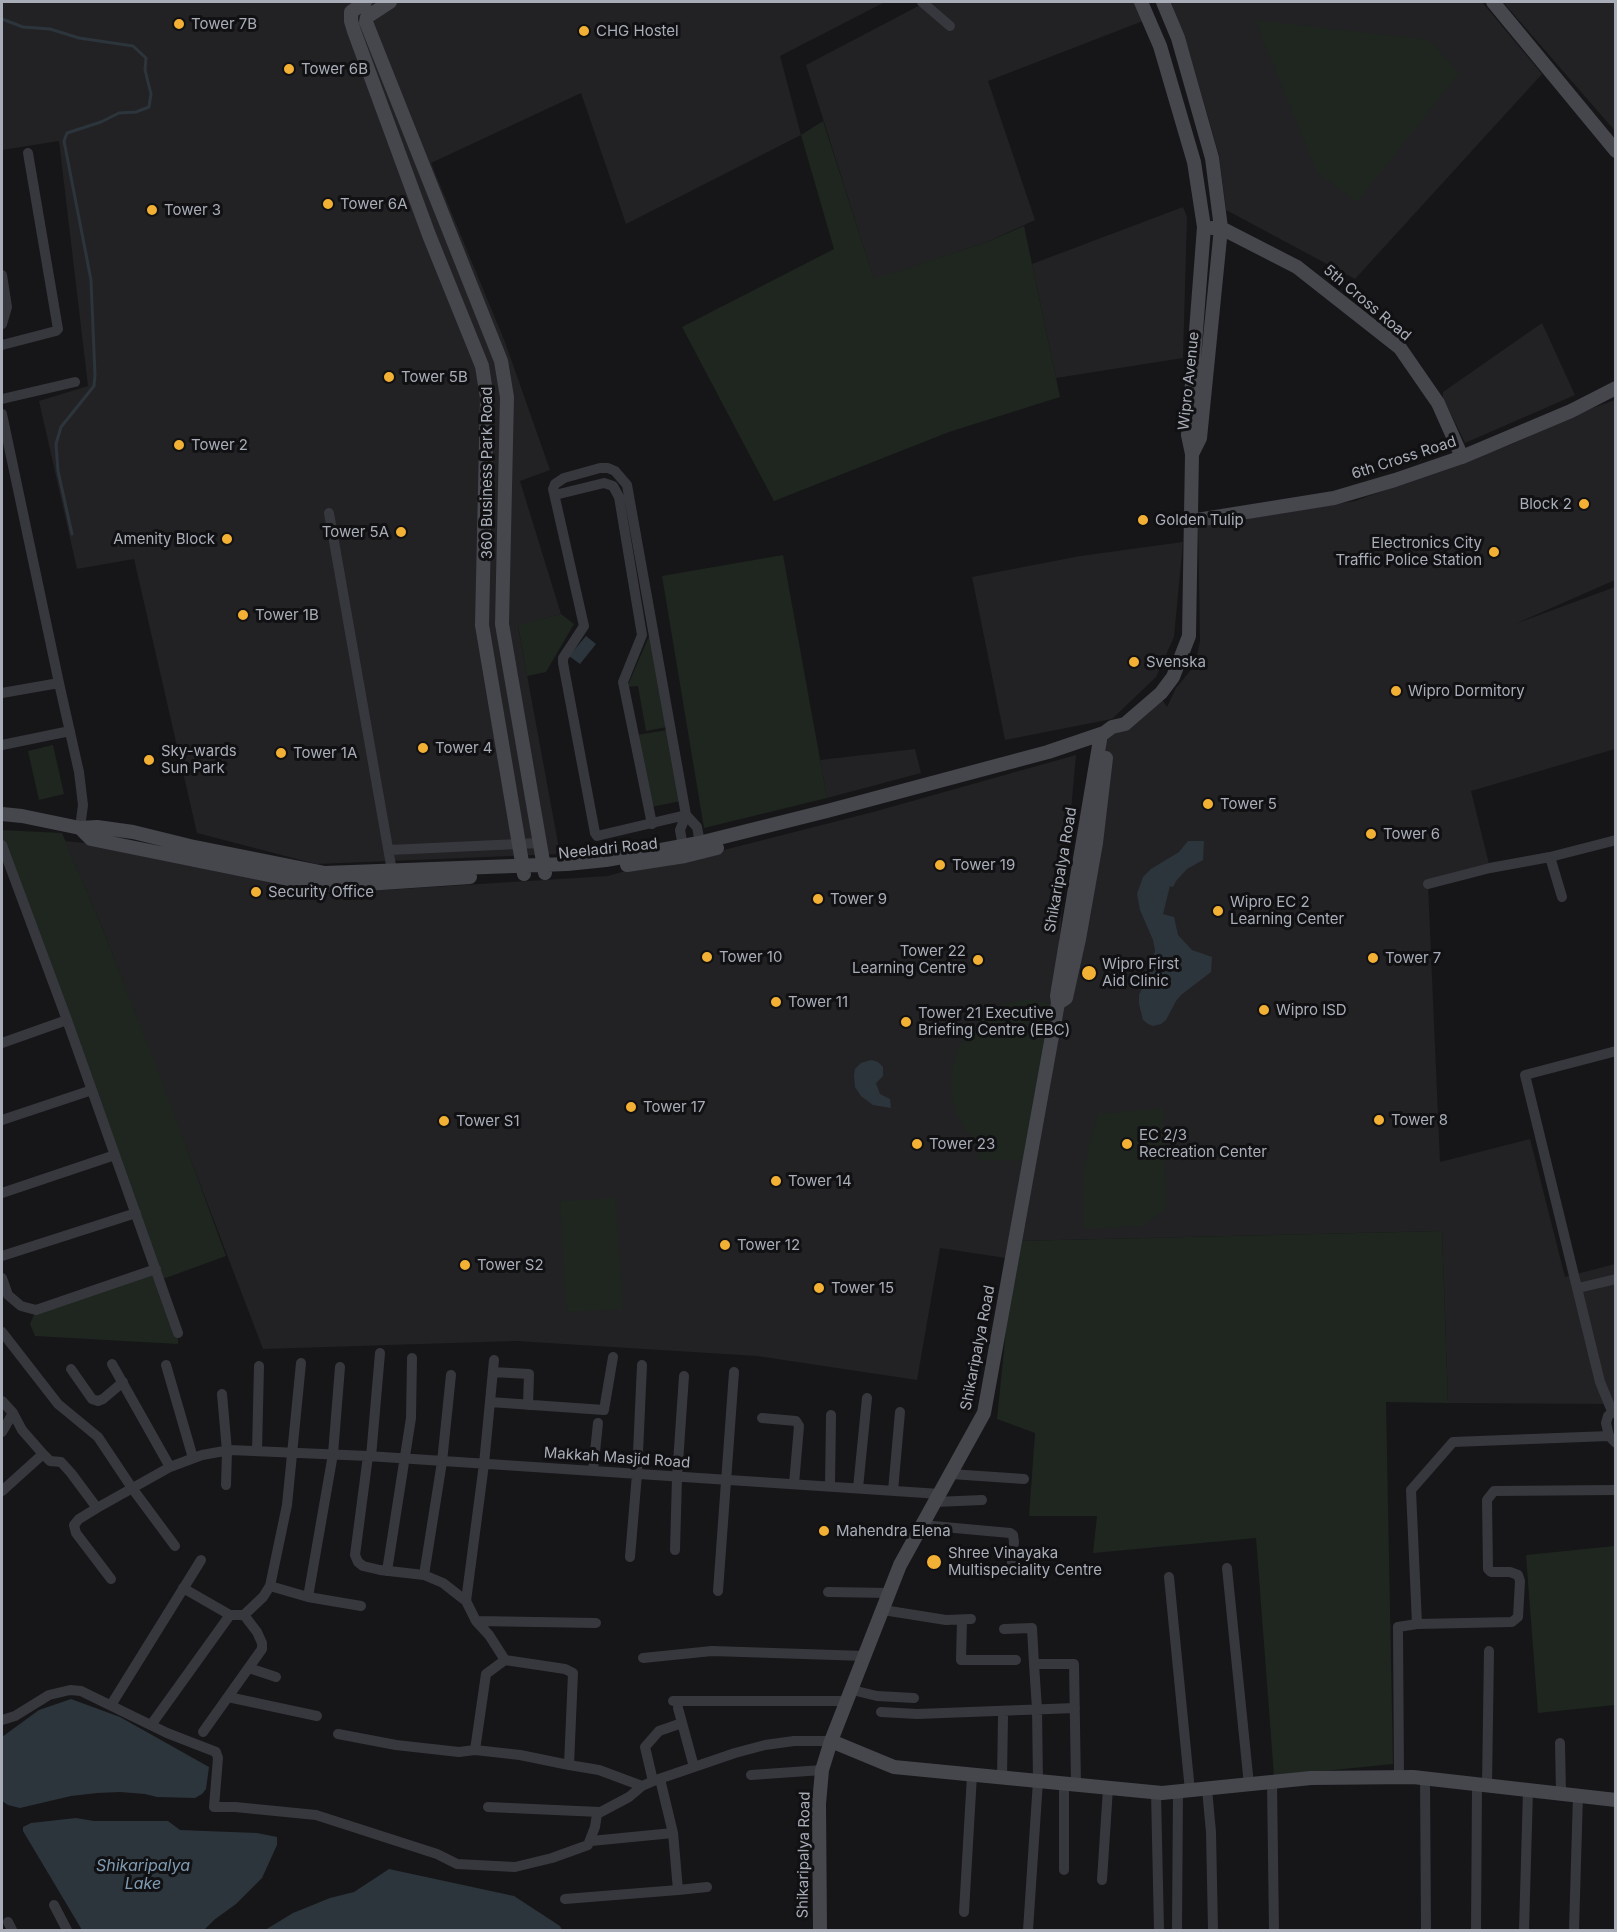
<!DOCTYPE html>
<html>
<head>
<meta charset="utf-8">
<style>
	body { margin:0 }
	#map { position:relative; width:1617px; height:1932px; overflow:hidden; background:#161618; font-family:Inter,sans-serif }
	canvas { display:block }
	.frame { position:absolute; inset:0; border:3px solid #a8adb8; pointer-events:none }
</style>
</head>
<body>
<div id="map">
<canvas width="1617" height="1932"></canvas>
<div class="frame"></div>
</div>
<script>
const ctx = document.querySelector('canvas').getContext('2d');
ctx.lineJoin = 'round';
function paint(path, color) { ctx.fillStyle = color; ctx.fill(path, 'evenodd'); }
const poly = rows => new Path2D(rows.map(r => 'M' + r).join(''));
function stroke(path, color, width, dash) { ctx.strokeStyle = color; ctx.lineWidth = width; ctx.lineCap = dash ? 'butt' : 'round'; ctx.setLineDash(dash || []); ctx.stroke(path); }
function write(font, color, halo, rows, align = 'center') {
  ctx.font = font + ' Inter,sans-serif'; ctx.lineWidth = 6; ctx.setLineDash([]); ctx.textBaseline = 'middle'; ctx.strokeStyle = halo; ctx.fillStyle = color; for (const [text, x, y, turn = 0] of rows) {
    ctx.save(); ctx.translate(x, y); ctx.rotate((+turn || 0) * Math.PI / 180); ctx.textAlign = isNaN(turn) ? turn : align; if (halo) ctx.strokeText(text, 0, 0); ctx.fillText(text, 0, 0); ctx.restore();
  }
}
const built = poly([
	[2,2,885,2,780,56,801,135,626,224,581,93,431,163,505,342,550,470,520,481,561,614,518,626,560,854,316,864,197,833,134,559,77,569,39,401,88,386,59,141,2,150],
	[926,2,1134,2,1143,21,988,81,1035,220,987,242,874,280,806,65],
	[1171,2,1482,2,1542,74,1355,279,1226,210,1219,155,1188,48],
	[1503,2,1615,2,1615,131],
	[1183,207,1187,217,1183,358,1056,378,1032,264],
	[1542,323,1575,395,1465,443,1443,398,1443,392],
	[1615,400,1615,580,1515,624,1615,587,1615,749,1471,791,1490,868,1428,885,1440,1162,1530,1139,1565,1277,1615,1264,1615,1404,1448,1403,1442,1231,1016,1241,1012,1259,940,1248,917,1380,757,1356,516,1341,263,1349,103,930,65,841,94,844,275,883,284,892,298,890,322,894,336,893,608,876,622,872,665,865,873,812,1076,755,1059,945,1104,733,1155,689,1167,707,1176,688,1195,665,1200,641,1198,527,1355,501,1512,444,1590,409],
	[1183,542,1174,637,1156,677,1112,719,1005,740,972,577,1080,556],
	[915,749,921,773,827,798,820,760]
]);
const green = poly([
	[1255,20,1429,40,1459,73,1357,202,1317,172],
	[823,121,874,279,987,242,1024,226,1060,397,949,432,774,501,682,327,834,249,801,135],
	[783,555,827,798,704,828,662,576],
	[561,614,574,624,546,672,527,676,518,625],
	[650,634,667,727,646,731,638,686,627,687],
	[667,730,681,801,651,807,637,735],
	[53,745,64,794,39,800,28,751],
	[2,830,62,833,103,930,169,1100,226,1256,160,1280,178,1333,178,1344,35,1336,30,1324,36,1310,155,1269,2,848],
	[1029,999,1058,1006,1030,1163,1019,1160,980,1160,973,1139,965,1129,957,1114,953,1100,951,1084,953,1064,959,1047,968,1032,979,1020,1004,1004],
	[1163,1108,1166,1209,1143,1226,1084,1229,1083,1173,1097,1114],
	[615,1198,623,1309,567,1312,560,1201],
	[1442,1231,1448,1403,1386,1402,1393,1764,1274,1776,1256,1538,1093,1553,1097,1516,1029,1516,1035,1433,997,1419,1015,1241],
	[1615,1546,1615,1705,1538,1713,1526,1555]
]);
const water = poly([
	[586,636,596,644,580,664,569,656],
	[1188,841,1204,841,1203,860,1187,869,1176,881,1173,887,1170,886,1163,914,1174,917,1178,935,1192,950,1212,957,1211,972,1181,995,1176,1001,1166,1020,1161,1024,1153,1026,1148,1024,1143,1020,1139,1004,1139,995,1152,965,1155,950,1153,940,1140,910,1137,894,1143,877,1151,869,1179,852],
	[871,1060,878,1062,883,1067,883,1076,876,1083,880,1094,890,1099,891,1108,873,1105,861,1096,855,1087,854,1075,855,1069,861,1063],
	[71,1699,120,1717,209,1767,206,1789,202,1794,195,1798,157,1797,145,1794,120,1792,97,1793,71,1796,20,1808,8,1805,2,1801,2,1737,39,1710],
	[76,1818,94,1821,168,1821,180,1830,257,1833,277,1837,277,1845,262,1878,236,1904,214,1920,204,1930,82,1930,23,1831,23,1827,31,1823],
	[389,1869,514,1896,560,1926,562,1930,265,1930,293,1913,330,1898,354,1892]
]);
const stream = poly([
	[2,19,23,27,50,29,79,38,133,46,146,58,145,70,151,94,149,107,136,112,119,113,101,122,67,133,64,141,91,280,95,375,94,386,61,427,56,444,58,471,72,534]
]);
const street = poly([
	[922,2,950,26],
	[2,275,7,307,2,324],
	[2,345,56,331,58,329,28,153],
	[2,399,75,382],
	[2,414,59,683],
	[555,495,604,483,613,486,619,497,642,635,623,682,652,824],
	[329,513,392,871],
	[2,693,59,683,79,772,83,805,80,828],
	[2,745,70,731],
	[686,815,601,835,597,836,595,833,563,663,563,658,584,626,553,489,555,484,564,478,600,468,608,468,615,471,627,485,686,815,697,827,701,848],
	[2,845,67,1020,178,1333],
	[389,850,540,843],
	[684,852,680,830,686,815],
	[1550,857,1562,897],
	[1428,884,1490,868,1550,857,1616,840],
	[2,1043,67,1020],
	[2,1120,92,1090],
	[2,1193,115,1155],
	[2,1256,136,1213],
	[2,1278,8,1295,21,1306,36,1310,156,1269],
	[1578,1288,1616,1279],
	[2,1332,58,1404,98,1437,132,1488,175,1546],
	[112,1364,170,1467],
	[166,1365,193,1458],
	[71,1369,92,1399,98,1401,103,1399,123,1382],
	[493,1372,529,1374,528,1405],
	[222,1394,227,1451,226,1485],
	[2,1401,13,1413],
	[490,1402,604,1410,613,1357],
	[1616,1409,1608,1416,1606,1423,1609,1436,1616,1443],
	[1612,1411,1600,1382,1525,1075,1616,1051],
	[762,1418,796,1421,799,1426,794,1484],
	[2,1432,13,1413,22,1430,43,1454,50,1461,61,1462,71,1473,97,1508,170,1467,202,1455,230,1450,368,1456,940,1494],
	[257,1451,259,1366],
	[368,1456,355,1555,358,1562,363,1566,380,1570,424,1575,443,1583,466,1601,476,1621,489,1635,505,1660,565,1669,573,1673,569,1765],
	[371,1457,380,1353],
	[593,1471,598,1423],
	[951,1474,1024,1479],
	[830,1486,831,1415],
	[858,1488,867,1398],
	[2,1491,43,1454],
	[893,1491,900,1412],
	[935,1502,982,1500],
	[97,1508,79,1519,74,1525,76,1533,111,1579],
	[922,1525,1010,1533,1013,1535,1014,1542,1011,1571],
	[675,1550,677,1477,684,1376],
	[630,1557,637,1474,642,1365],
	[1227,1568,1249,1785],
	[387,1571,411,1418,412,1358],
	[424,1575,442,1462,451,1375],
	[1169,1577,1190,1791],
	[270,1586,308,1597,361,1606],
	[183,1588,230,1615,244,1615,263,1597,270,1586,287,1505,301,1363],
	[718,1591,734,1372],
	[828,1592,890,1593],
	[308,1597,333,1454,340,1367],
	[466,1601,484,1464,494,1360],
	[883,1610,946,1620,971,1619],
	[962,1620,961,1660,1016,1660],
	[476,1621,596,1623],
	[1417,1624,1512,1622,1518,1617,1520,1581,1518,1575,1510,1572,1491,1572,1488,1569,1487,1500,1494,1491,1616,1490],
	[1004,1629,1032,1628,1034,1664,1074,1664,1076,1785],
	[643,1658,712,1651,865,1656],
	[249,1668,276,1677],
	[852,1690,877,1696,914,1698],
	[228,1697,317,1716],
	[673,1701,847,1701],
	[111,1705,201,1560],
	[678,1708,694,1767],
	[881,1712,917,1714,1075,1708],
	[2,1720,15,1716,49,1695,70,1690,81,1691,167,1733,216,1752,218,1758,214,1807,235,1807,316,1815,437,1854,457,1864,515,1867,552,1858,588,1845,595,1827,597,1814,629,1797,642,1786,656,1780,735,1753,765,1745,794,1741,831,1741],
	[151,1725,230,1615],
	[203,1732,262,1649,262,1643,257,1632,244,1615],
	[338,1734,396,1745,459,1752,475,1750,520,1755,569,1765,599,1770,642,1786],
	[1560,1743,1561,1793],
	[475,1750,486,1674,505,1660],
	[751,1775,822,1770],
	[1399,1777,1398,1627,1417,1624,1411,1490,1453,1442,1609,1436],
	[1002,1778,1003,1717],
	[1425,1778,1426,1930],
	[653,1781,645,1747,659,1731,682,1723],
	[1272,1782,1274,1930],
	[1064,1784,1064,1870],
	[1487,1785,1489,1651],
	[1207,1789,1211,1832,1213,1930],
	[1156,1793,1159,1930],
	[488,1807,600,1812],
	[591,1841,673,1833],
	[1102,1880,1108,1788],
	[678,1890,707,1887],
	[565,1899,678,1890,673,1833,660,1779],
	[54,1905,67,1930],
	[964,1912,972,1775],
	[8,1922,12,1930],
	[1028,1930,1038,1781,1037,1709,1034,1664],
	[1177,1930,1178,1792],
	[1476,1930,1477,1784],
	[1524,1930,1528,1790],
	[1574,1930,1578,1795]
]);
const secondary = poly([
	[365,2,351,12,351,21,354,31,429,235,482,366,487,398,482,625,524,874],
	[390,2,367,17,366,22,501,361,507,397,502,624,545,873],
	[1141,2,1160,46,1194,162,1204,227,1188,435,1192,454],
	[1493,2,1616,151],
	[1212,228,1221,228,1297,267,1400,348,1438,403,1462,457],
	[1191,521,1334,498,1395,480,1462,457,1571,411,1616,388],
	[2,814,22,816,80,828,97,827,133,832,190,846,325,873,567,864,606,860,699,843,827,811,1048,752,1104,733,1112,727,1125,724,1161,693,1173,677,1189,636,1192,454,1200,438,1221,228,1212,158,1178,38,1163,2],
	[80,828,91,839,288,879,337,886,470,877],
	[627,865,685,856,717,848],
	[1058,1003,1066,998,1079,939,1096,843,1106,758],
	[831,1741,894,1767,1162,1793,1311,1778,1413,1777,1616,1800],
	[820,1930,819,1804,822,1770,831,1741,900,1565,984,1413,1058,1003,1057,996,1067,936,1101,734]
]);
const markers = [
	[179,24,6,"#f2b134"],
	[584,31,6,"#f2b134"],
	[289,69,6,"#f2b134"],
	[328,204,6,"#f2b134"],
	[152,210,6,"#f2b134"],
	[389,377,6,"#f2b134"],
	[179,445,6,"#f2b134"],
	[1584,504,6,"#f2b134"],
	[1143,520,6,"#f2b134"],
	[401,532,6,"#f2b134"],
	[227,539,6,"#f2b134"],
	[1494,552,6,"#f2b134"],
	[243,615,6,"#f2b134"],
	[1134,662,6,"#f2b134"],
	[1396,691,6,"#f2b134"],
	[423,748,6,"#f2b134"],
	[281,753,6,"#f2b134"],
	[149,760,6,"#f2b134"],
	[1208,804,6,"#f2b134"],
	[1371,834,6,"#f2b134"],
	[940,865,6,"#f2b134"],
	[256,892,6,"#f2b134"],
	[818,899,6,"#f2b134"],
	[1218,911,6,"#f2b134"],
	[707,957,6,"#f2b134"],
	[1373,958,6,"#f2b134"],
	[978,960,6,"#f2b134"],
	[1089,973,8,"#f2b134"],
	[776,1002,6,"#f2b134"],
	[1264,1010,6,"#f2b134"],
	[906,1022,6,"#f2b134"],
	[631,1107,6,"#f2b134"],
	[1379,1120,6,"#f2b134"],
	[444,1121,6,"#f2b134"],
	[917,1144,6,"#f2b134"],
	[1127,1144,6,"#f2b134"],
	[776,1181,6,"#f2b134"],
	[725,1245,6,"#f2b134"],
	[465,1265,6,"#f2b134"],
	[819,1288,6,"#f2b134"],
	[824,1531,6,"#f2b134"],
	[934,1562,8,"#f2b134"]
];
const poiNames = [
	["Tower 7B",191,24],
	["CHG Hostel",596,31],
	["Tower 6B",301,69],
	["Tower 6A",340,204],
	["Tower 3",164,210],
	["Tower 5B",401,377],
	["Tower 2",191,445],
	["Block 2",1572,504,"right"],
	["Golden Tulip",1155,520],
	["Tower 5A",389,532,"right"],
	["Amenity Block",215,539,"right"],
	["Electronics City",1482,543,"right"],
	["Traffic Police Station",1482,560,"right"],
	["Tower 1B",255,615],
	["Svenska",1146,662],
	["Wipro Dormitory",1408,691],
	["Tower 4",435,748],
	["Sky-wards",161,751],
	["Sun Park",161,768],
	["Tower 1A",293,753],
	["Tower 5",1220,804],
	["Tower 6",1383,834],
	["Tower 19",952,865],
	["Security Office",268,892],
	["Tower 9",830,899],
	["Wipro EC 2",1230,902],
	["Learning Center",1230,919],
	["Tower 22",966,951,"right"],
	["Learning Centre",966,968,"right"],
	["Tower 10",719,957],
	["Tower 7",1385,958],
	["Wipro First",1102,964],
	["Aid Clinic",1102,981],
	["Tower 11",788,1002],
	["Wipro ISD",1276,1010],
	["Tower 21 Executive",918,1013],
	["Briefing Centre (EBC)",918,1030],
	["Tower 17",643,1107],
	["Tower 8",1391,1120],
	["Tower S1",456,1121],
	["EC 2/3",1139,1135],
	["Recreation Center",1139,1152],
	["Tower 23",929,1144],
	["Tower 14",788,1181],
	["Tower 12",737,1245],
	["Tower S2",477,1265],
	["Tower 15",831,1288],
	["Mahendra Elena",836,1531],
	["Shree Vinayaka",948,1553],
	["Multispeciality Centre",948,1570]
];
const streetNames = [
	["5th Cross Road",1367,303,40],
	["Wipro Avenue",1189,381,-84],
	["6th Cross Road",1404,458,-18],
	["360 Business Park Road",487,473,-90],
	["Neeladri Road",608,849,-6],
	["Shikaripalya Road",1061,870,-80],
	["Shikaripalya Road",978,1348,-79],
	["Makkah Masjid Road",617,1458,4],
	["Shikaripalya Road",804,1855,-89]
];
const waterNames = [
	["Shikaripalya",143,1866],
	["Lake",143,1884]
];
paint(built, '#222225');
paint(green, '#1e261f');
paint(water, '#2c353c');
stroke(stream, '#2c353c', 3);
stroke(street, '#37383d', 10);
stroke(secondary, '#45474d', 14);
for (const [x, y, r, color] of markers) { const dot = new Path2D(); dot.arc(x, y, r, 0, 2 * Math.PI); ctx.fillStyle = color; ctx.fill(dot); stroke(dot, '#111113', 2); }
write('15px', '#a8adb8', '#111113', poiNames, 'left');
write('15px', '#a8adb8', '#111113', streetNames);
write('italic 16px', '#7f9bb3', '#111113', waterNames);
</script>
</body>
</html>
